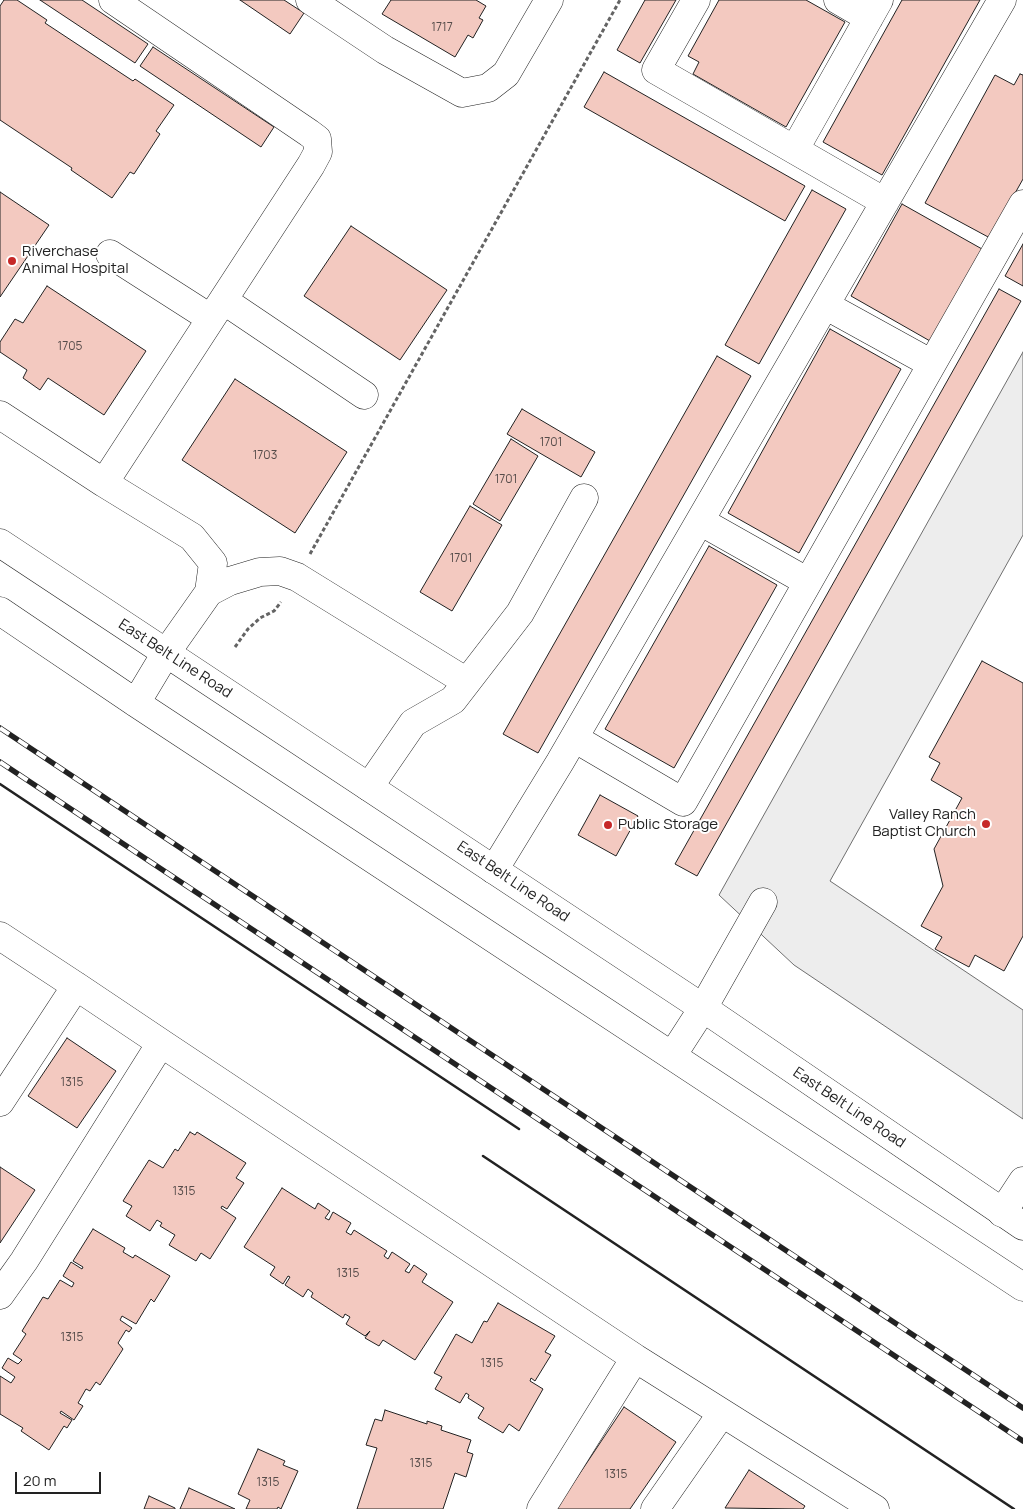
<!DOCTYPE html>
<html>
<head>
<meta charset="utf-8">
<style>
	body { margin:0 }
	#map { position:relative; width:1023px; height:1509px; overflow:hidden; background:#fff; font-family:Manrope,sans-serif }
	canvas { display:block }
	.scale { position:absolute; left:15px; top:1472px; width:86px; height:22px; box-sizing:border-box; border:2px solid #222; border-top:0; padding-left:6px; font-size:15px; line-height:18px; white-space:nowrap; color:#222; -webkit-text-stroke:4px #fff; paint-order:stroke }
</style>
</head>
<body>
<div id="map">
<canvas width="1023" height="1509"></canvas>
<div class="scale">20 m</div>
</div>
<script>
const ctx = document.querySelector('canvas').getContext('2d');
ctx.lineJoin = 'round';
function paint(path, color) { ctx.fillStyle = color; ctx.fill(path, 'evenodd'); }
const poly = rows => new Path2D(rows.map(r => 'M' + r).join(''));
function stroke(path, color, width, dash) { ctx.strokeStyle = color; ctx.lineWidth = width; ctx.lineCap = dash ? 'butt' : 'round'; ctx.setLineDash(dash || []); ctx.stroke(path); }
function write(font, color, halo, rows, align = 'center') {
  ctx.font = font + ' Manrope,sans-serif'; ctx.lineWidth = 4; ctx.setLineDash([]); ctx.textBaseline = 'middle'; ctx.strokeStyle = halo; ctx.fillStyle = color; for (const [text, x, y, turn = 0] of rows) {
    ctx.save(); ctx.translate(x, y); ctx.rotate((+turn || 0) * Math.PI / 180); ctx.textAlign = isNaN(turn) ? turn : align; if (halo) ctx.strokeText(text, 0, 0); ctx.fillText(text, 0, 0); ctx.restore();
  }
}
const parking = poly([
	[1023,352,1023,535,830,881,1023,1010,1023,1119,794,965,719,895,1023,352]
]);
const building = poly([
	[4,0,17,0,47,20,45,23,133,81,135,79,174,105,156,131,160,134,134,174,130,172,112,198,71,170,72,168,0,120,0,6,4,0],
	[40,0,82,0,148,44,135,63,40,0],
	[240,0,284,0,304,13,290,34,240,0],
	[391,0,476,0,486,6,479,18,483,20,473,38,468,35,455,57,382,14,391,0],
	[645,0,676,0,640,63,617,50,645,0],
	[719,0,806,0,845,22,786,127,693,74,699,62,688,56,719,0],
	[902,0,980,0,882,175,823,142,902,0],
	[153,47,274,127,261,147,140,66,153,47],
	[604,72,805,186,785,221,584,107,604,72],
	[1020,74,1023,75,1023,179,990,238,925,203,995,75,1014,85,1020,74],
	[812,190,846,209,759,364,725,345,812,190],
	[0,192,49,225,0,297,0,192],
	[902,204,982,249,930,341,851,296,902,204],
	[351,226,447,290,400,360,304,296,351,226],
	[1023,244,1023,286,1005,276,1023,244],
	[47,286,146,351,104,415,48,378,40,390,23,378,27,370,0,352,0,342,15,319,23,323,47,286],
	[999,289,1021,301,697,876,675,864,999,289],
	[830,329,901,369,799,553,728,513,830,329],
	[717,356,751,376,538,753,503,734,717,356],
	[235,379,347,452,295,533,182,460,235,379],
	[522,409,595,452,581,477,507,434,522,409],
	[511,439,538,456,500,521,473,504,511,439],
	[470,506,502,525,452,611,420,592,470,506],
	[709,546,777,585,674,768,605,729,709,546],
	[982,661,1023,683,1023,936,1004,971,975,955,969,967,935,949,942,937,921,926,943,886,934,849,962,798,931,780,940,763,929,757,982,661],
	[600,795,638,816,616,856,578,835,600,795],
	[67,1038,116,1071,77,1128,28,1096,67,1038],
	[190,1132,195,1135,197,1132,246,1163,236,1178,244,1183,227,1209,222,1206,221,1208,236,1218,210,1259,201,1253,196,1261,169,1245,175,1235,160,1226,162,1223,157,1220,150,1231,126,1216,132,1206,123,1201,149,1160,163,1168,175,1149,178,1151,190,1132],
	[0,1167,35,1190,0,1243,0,1167],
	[282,1188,315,1209,318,1203,330,1211,325,1218,329,1220,333,1212,351,1223,346,1232,351,1235,354,1230,387,1251,384,1256,388,1259,392,1252,410,1264,405,1271,409,1273,414,1265,427,1274,422,1282,453,1302,415,1360,383,1340,379,1346,365,1338,370,1331,365,1336,346,1324,350,1317,345,1314,343,1318,311,1297,313,1293,308,1289,303,1297,285,1285,290,1277,288,1276,283,1284,270,1275,275,1267,244,1247,282,1188],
	[93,1229,125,1248,123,1252,133,1258,135,1255,170,1276,154,1302,151,1299,136,1324,122,1316,120,1320,132,1328,129,1332,126,1330,118,1343,123,1349,100,1385,96,1382,90,1391,86,1389,78,1403,83,1406,74,1420,61,1411,60,1413,72,1420,67,1428,64,1426,49,1450,21,1431,23,1428,0,1414,0,1376,11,1383,15,1377,2,1368,8,1358,18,1364,22,1360,13,1354,26,1334,22,1331,43,1297,48,1299,60,1280,72,1287,74,1283,63,1276,71,1262,82,1269,83,1267,73,1261,93,1229],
	[498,1303,555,1336,545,1352,551,1355,535,1381,531,1378,530,1381,543,1389,519,1431,509,1424,503,1433,478,1418,484,1408,468,1398,469,1395,466,1393,460,1403,435,1389,442,1377,434,1373,456,1334,472,1343,484,1321,487,1322,498,1303],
	[624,1407,676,1442,630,1509,556,1509,624,1407],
	[385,1410,427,1424,427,1421,442,1426,441,1430,471,1440,467,1452,473,1454,466,1477,455,1473,443,1509,357,1509,377,1448,366,1445,375,1419,382,1421,385,1410],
	[258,1449,285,1461,283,1465,298,1471,281,1509,278,1507,277,1509,246,1509,250,1500,238,1494,258,1449],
	[749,1470,805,1506,803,1509,725,1508,749,1470],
	[189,1488,235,1509,180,1509,189,1488],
	[149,1496,175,1508,175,1509,144,1509,149,1496]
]);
const path = poly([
	[310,554,620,0],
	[235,647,248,629,260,618,274,611,281,602]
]);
const minor = poly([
	[310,0,385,50,462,93,488,88,506,74,549,0],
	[696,0,656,70,885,202],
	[838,0,869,18],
	[795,149,879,0],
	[110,254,210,318],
	[223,300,364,395],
	[825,305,932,364],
	[0,415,104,483,192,537,213,563,209,592,166,653],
	[104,483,311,165,318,152,317,139,309,133,113,0],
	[700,521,808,582],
	[209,592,230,581,260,572,280,571,297,577,467,682],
	[574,738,683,802,1023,204],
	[369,787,413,723,453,700,520,613,584,498],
	[494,870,560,762,1002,0],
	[0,936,76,986],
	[703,1008,763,902],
	[0,1102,76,986,161,1043],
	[1002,1213,1023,1181],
	[0,1295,24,1261,161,1043,635,1358],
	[541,1509,635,1358,875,1509],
	[655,1509,722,1413]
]);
const major = poly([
	[0,543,703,1008,1023,1226],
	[0,611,136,703,1023,1287],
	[136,703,166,653],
	[672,1056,703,1008]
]);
const rail = poly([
	[0,728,1023,1408],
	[0,762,1023,1441]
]);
const wall = poly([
	[0,784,519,1129],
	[483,1156,1014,1509]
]);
const markers = [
	[12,261,5,"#c62828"],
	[986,824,5,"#c62828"],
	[608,825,5,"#c62828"]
];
const numberNames = [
	["1717",442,28],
	["1705",70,347],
	["1701",551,443],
	["1703",265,456],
	["1701",506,480],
	["1701",461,559],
	["1315",72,1083],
	["1315",184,1192],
	["1315",348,1274],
	["1315",72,1338],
	["1315",492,1364],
	["1315",421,1464],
	["1315",616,1475],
	["1315",268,1483]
];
const poiNames = [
	["Riverchase",22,252],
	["Animal Hospital",22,269],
	["Valley Ranch",976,815,"right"],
	["Baptist Church",976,832,"right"],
	["Public Storage",618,825]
];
const streetNames = [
	["East Belt Line Road",175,659,33],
	["East Belt Line Road",513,882,34],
	["East Belt Line Road",849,1108,34]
];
paint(parking, '#ededed');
stroke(parking, '#6f6f6f', 1);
paint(building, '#f3c9c0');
stroke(building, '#222', 1);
stroke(minor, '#222', 29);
stroke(major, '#222', 29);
stroke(path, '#646464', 3, [4, 2.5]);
stroke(minor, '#fff', 28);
stroke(major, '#fff', 28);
stroke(rail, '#222', 5.5);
stroke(rail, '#fff', 4, [11]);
stroke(wall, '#222', 2.5);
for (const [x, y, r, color] of markers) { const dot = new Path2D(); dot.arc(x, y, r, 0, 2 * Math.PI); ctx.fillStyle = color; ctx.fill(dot); stroke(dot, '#fff', 2); }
write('12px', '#564c4a', null, numberNames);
write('15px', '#222', '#fff', poiNames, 'left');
write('15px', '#222', '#fff', streetNames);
</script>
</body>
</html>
